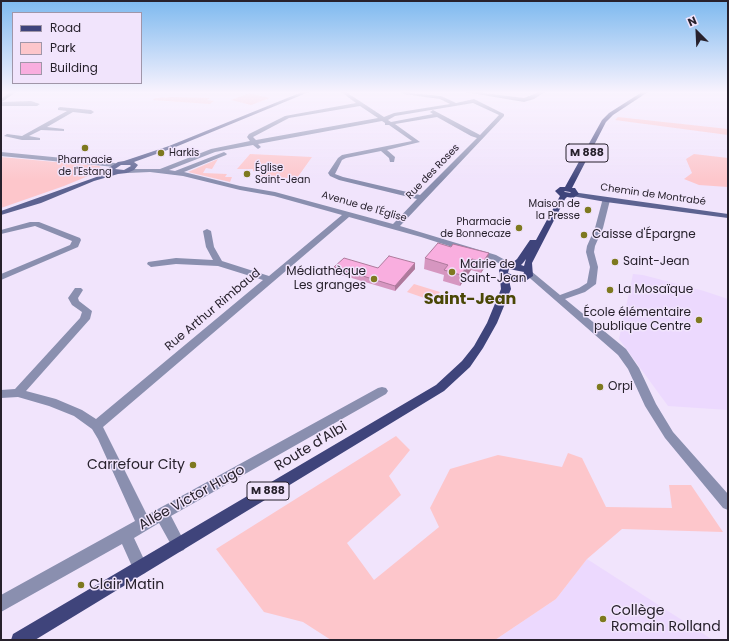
<!DOCTYPE html>
<html>
<head>
<meta charset="utf-8">
<style>
	body { margin:0 }
	#map { position:relative; width:729px; height:641px; overflow:hidden; background:#f1e4fc; font-family:Poppins,sans-serif }
	canvas { display:block }
	.frame { position:absolute; inset:0; border:2px solid #27212c; pointer-events:none }
	.legend { position:absolute; left:12px; top:12px; width:130px; height:72px; box-sizing:border-box; background:#f1e4fc; border:1px solid #a096a9; margin:0; padding:5px 7px; list-style:none; font-size:12px; color:#27212c }
	.legend li { display:flex; align-items:center; gap:8px; height:20px }
	.legend b { width:20px; border:1px solid #a096a9 }
	.north { position:absolute; left:677px; top:12px; width:40px; height:40px; -webkit-text-stroke:3px #f1e4fc; paint-order:stroke; rotate:336deg; font-size:11px; font-weight:700; line-height:16px; text-align:center; color:#27212c }
	.north::after { content:''; display:block; margin:auto; width:14px; height:18px; background:#27212c; clip-path:polygon(50% 0,100% 100%,50% 72%,0 100%) }
</style>
</head>
<body>
<div id="map">
<canvas width="729" height="641"></canvas>
<div class="frame"></div>
<ul class="legend">
<li><b style="height:5px;background:#3f447b"></b>Road</li>
<li><b style="height:11px;background:#fdc6cb"></b>Park</li>
<li><b style="height:11px;background:#f9aedf"></b>Building</li>
</ul>
<div class="north">N</div>
</div>
<script>
const ctx = document.querySelector('canvas').getContext('2d');
ctx.lineJoin = 'round';
function paint(path, color) { ctx.fillStyle = color; ctx.fill(path, 'evenodd'); }
const poly = rows => new Path2D(rows.map(r => 'M' + r).join(''));
function stroke(path, color, width, dash) { ctx.strokeStyle = color; ctx.lineWidth = width; ctx.lineCap = dash ? 'butt' : 'round'; ctx.setLineDash(dash || []); ctx.stroke(path); }
function write(font, color, halo, rows, align = 'center') {
  ctx.font = font + ' Poppins,sans-serif'; ctx.lineWidth = 3; ctx.setLineDash([]); ctx.textBaseline = 'middle'; ctx.strokeStyle = halo; ctx.fillStyle = color; for (const [text, x, y, turn = 0] of rows) {
    ctx.save(); ctx.translate(x, y); ctx.rotate((+turn || 0) * Math.PI / 180); ctx.textAlign = isNaN(turn) ? turn : align; if (halo) ctx.strokeText(text, 0, 0); ctx.fillText(text, 0, 0); ctx.restore();
  }
}
const built = poly([
	[633,274,643,275,704,291,728,299,728,410,668,406,619,339],
	[587,559,713,640,495,640,556,599]
]);
const green = poly([
	[249,93,270,98,251,105,231,100],
	[173,97,210,98,207,100,214,101,210,104,152,100,156,98],
	[618,117,728,129,728,135,615,120],
	[250,154,312,157,297,178,259,178,261,173,253,171,253,169,237,169],
	[694,154,728,158,728,187,699,185,684,179,692,173,686,159],
	[1,157,99,166,102,168,93,174,64,186,1,208],
	[218,159,212,169,206,168,203,173,227,174,225,177,232,177,230,182,188,172],
	[414,284,440,292,433,301,407,292],
	[396,436,410,450,389,476,401,495,347,543,374,580,439,527,430,508,450,469,498,455,562,467,568,453,582,458,606,507,672,508,669,485,691,485,723,532,622,529,587,559,556,599,495,640,331,640,303,622,264,612,216,549]
]);
const street = poly([
	[10,92,16,92,2,102,31,101,40,104,37,106,1,106,1,99,10,92],
	[341,92,346,92,384,117,394,113,450,104,440,99,403,94,401,92,441,96,456,103,474,99,504,114,504,116,400,226,496,255,516,266,515,268,509,268,490,259,421,237,349,217,103,427,147,515,378,388,382,387,386,388,388,391,386,394,171,516,186,545,184,550,179,552,174,550,159,523,134,538,148,568,145,573,140,575,135,573,122,544,1,612,1,595,135,521,98,439,92,429,74,416,49,406,18,397,1,398,1,390,15,389,80,318,82,312,72,305,68,298,75,288,81,288,83,290,78,298,79,301,92,311,90,319,26,391,56,399,82,410,96,419,263,280,218,266,176,264,151,267,147,264,148,262,176,258,213,260,206,247,203,231,207,229,211,231,214,247,222,261,269,276,342,215,274,196,240,190,183,176,150,172,128,173,125,171,128,169,160,169,211,149,250,141,247,137,249,134,285,116,356,103,341,92],
	[473,103,499,115,480,135,433,110,430,112,433,114,391,122,388,120,395,116,473,103],
	[360,106,378,118,256,140,253,137,289,118,360,106],
	[437,117,471,136,477,138,420,195,343,177,335,174,342,160,346,158,381,151,389,158,390,162,394,162,395,157,387,150,420,142,395,124,437,117],
	[382,121,385,123,385,125,389,125,412,141,342,155,338,158,328,173,330,176,339,180,417,199,393,224,275,192,240,186,184,172,226,155,227,154,224,152,175,171,169,170,215,152,253,145,258,149,261,147,258,144,382,121],
	[465,92,476,92,524,98,539,92,545,92,534,99,524,102,465,92],
	[60,107,91,110,94,112,91,114,73,112,47,127,64,129,64,131,41,130,29,136,40,138,40,140,22,140,4,136,7,134,22,136,67,111,58,110,58,108,60,107],
	[1,152,115,163,118,165,115,167,1,156,1,152],
	[603,198,606,198,610,200,603,228,595,246,594,252,598,267,596,284,585,292,565,299,626,349,639,368,656,404,673,432,728,494,728,510,723,508,665,438,645,406,628,369,618,355,524,273,528,270,531,271,560,295,579,288,587,283,590,267,586,252,587,246,595,228,603,198],
	[30,222,39,222,80,238,81,240,78,247,1,280,1,274,70,245,72,241,35,226,1,234,1,230,30,222]
]);
const secondary = poly([
	[302,92,309,92,173,148,134,162,138,165,134,170,127,173,118,174,94,181,41,203,1,215,1,211,102,175,101,173,102,172,118,162,124,161,169,146,302,92],
	[121,165,130,165,131,166,124,170,115,169,121,165],
	[572,192,728,214,728,218,606,202,572,196,572,192]
]);
const primary = poly([
	[642,92,648,92,613,115,606,122,572,188,575,188,579,194,573,198,567,197,565,199,532,263,533,276,527,280,517,283,509,280,511,289,497,323,483,348,470,367,444,391,35,640,11,640,13,634,436,385,462,361,474,346,487,323,501,289,499,270,504,264,512,263,517,259,530,240,536,240,560,196,555,191,560,187,565,187,602,120,609,113,642,92],
	[564,191,570,192,571,193,565,192,564,191],
	[526,259,524,266,521,265,523,263,526,259],
	[509,269,524,272,523,275,518,277,508,273,509,269]
]);
const wall = poly([
	[451,247,487,264,481,273,471,270,460,286,443,281,444,275,424,269,425,258],
	[415,263,415,269,395,291,335,273,334,267,378,268]
]);
const shadedWall = poly([
	[489,253,487,264,481,273,483,262],
	[472,259,471,270,460,286,461,275],
	[415,263,415,269,395,291,395,286]
]);
const building = poly([
	[438,243,451,247,453,244,489,253,483,262,472,259,461,275,444,270,448,265,425,258,438,243],
	[389,256,415,263,395,286,334,267,344,258,378,268,389,256]
]);
const markers = [
	[85,148,4,"#7e791f"],
	[161,153,4,"#7e791f"],
	[247,174,4,"#7e791f"],
	[588,210,4,"#7e791f"],
	[519,228,4,"#7e791f"],
	[584,235,4,"#7e791f"],
	[615,262,4,"#7e791f"],
	[452,272,4,"#7e791f"],
	[374,279,4,"#7e791f"],
	[610,290,4,"#7e791f"],
	[699,320,4,"#7e791f"],
	[600,387,4,"#7e791f"],
	[193,465,4,"#7e791f"],
	[81,585,4,"#7e791f"],
	[603,619,4,"#7e791f"]
];
const farPoinames = [
	["Harkis",169,153],
	["Pharmacie",85,160,"center"],
	["de l'Estang",85,172,"center"],
	["Église",255,168],
	["Saint-Jean",255,180],
	["Maison de",580,204,"right"],
	["la Presse",580,216,"right"],
	["Pharmacie",511,222,"right"],
	["de Bonnecaze",511,234,"right"]
];
const farStreetnames = [
	["Rue des Roses",433,172,-46],
	["Chemin de Montrabé",653,195,8],
	["Avenue de l'Église",364,207,16]
];
const shields = [
	[587,153,42],
	[268,491,42]
];
const shieldNames = [
	["M 888",587,153],
	["M 888",268,491]
];
const poiNames = [
	["Caisse d'Épargne",592,235],
	["Saint-Jean",623,262],
	["Mairie de",460,265],
	["Saint-Jean",460,279],
	["Médiathèque",366,272,"right"],
	["Les granges",366,286,"right"],
	["La Mosaïque",618,290],
	["École élémentaire",691,313,"right"],
	["publique Centre",691,327,"right"],
	["Orpi",608,387]
];
const streetNames = [
	["Rue Arthur Rimbaud",213,310,-40]
];
const nearStreetnames = [
	["Route d'Albi",311,447,-31],
	["Allée Victor Hugo",192,498,-29]
];
const nearPoinames = [
	["Carrefour City",185,465,"right"],
	["Clair Matin",89,585],
	["Collège",611,611],
	["Romain Rolland",611,627]
];
const districtNames = [
	["Saint-Jean",470,300]
];
paint(built, '#ecd9fe');
paint(green, '#fdc6cb');
paint(street, '#8a8faf');
paint(secondary, '#5d6391');
paint(primary, '#3f447b');
paint(wall, '#d696c0');
paint(shadedWall, '#ae7a9c');
paint(building, '#f9aedf');
stroke(building, '#ae7a9c', 1);
const sky = ctx.createLinearGradient(0, 0, 0, 181);
sky.addColorStop(0, '#7db9ef');
sky.addColorStop(0.51, '#f9f3fe');
sky.addColorStop(1, '#f9f3fe00');
ctx.fillStyle = sky;
ctx.fillRect(0, 0, 729, 181);
for (const [x, y, r, color] of markers) { const dot = new Path2D(); dot.arc(x, y, r, 0, 2 * Math.PI); ctx.fillStyle = color; ctx.fill(dot); stroke(dot, '#f1e4fc', 1.5); }
write('10px', '#27212c', '#f1e4fc', farPoinames, 'left');
write('10px', '#27212c', '#f1e4fc', farStreetnames);
for (const [x, y, w] of shields) { const box = new Path2D(); box.roundRect(x - w / 2, y - 9, w, 18, 3); ctx.fillStyle = '#f1e4fc'; ctx.fill(box); stroke(box, '#27212c', 1); }
write('bold 11px', '#27212c', null, shieldNames);
write('12px', '#27212c', '#f1e4fc', poiNames, 'left');
write('12px', '#27212c', '#f1e4fc', streetNames);
write('14px', '#27212c', '#f1e4fc', nearStreetnames);
write('14px', '#27212c', '#f1e4fc', nearPoinames, 'left');
write('bold 16px', '#4a4705', '#f1e4fc', districtNames);
</script>
</body>
</html>
